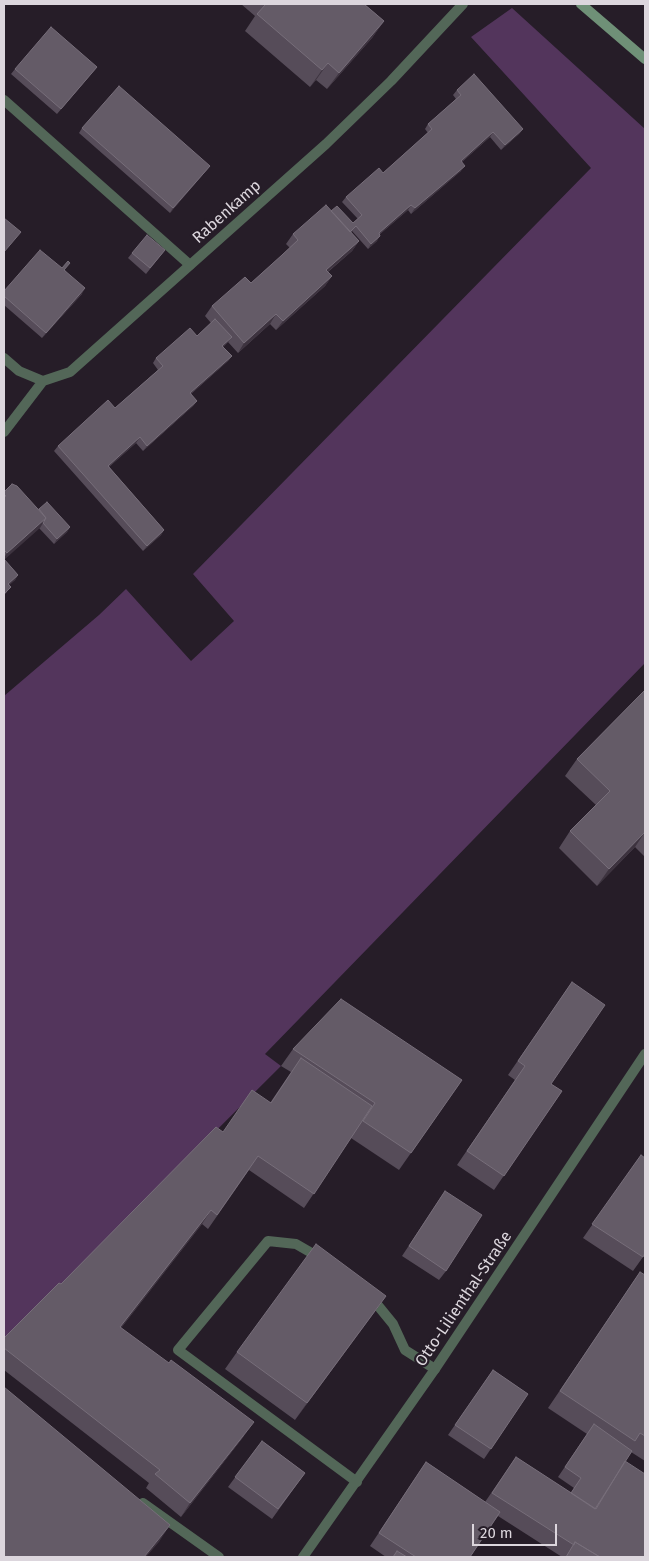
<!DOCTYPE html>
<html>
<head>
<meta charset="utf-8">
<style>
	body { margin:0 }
	#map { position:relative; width:649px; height:1561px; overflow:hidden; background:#261d28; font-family:"Fira Sans",sans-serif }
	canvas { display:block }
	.frame { position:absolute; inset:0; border:5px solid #dcd6dd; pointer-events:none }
	.scale { position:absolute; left:472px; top:1524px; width:85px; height:22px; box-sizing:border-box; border:2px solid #dcd6dd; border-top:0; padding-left:6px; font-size:15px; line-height:18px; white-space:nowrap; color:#dcd6dd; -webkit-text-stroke:4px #261d28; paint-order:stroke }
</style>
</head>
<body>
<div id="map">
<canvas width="649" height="1561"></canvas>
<div class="frame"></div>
<div class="scale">20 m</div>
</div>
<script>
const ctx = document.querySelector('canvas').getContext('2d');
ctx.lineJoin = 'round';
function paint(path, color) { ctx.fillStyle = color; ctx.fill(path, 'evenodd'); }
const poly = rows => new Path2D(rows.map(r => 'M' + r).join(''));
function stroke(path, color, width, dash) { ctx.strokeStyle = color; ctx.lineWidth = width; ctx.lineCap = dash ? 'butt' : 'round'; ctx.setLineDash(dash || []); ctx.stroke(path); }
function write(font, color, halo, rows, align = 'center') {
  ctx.font = font + ' "Fira Sans",sans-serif'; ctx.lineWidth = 4.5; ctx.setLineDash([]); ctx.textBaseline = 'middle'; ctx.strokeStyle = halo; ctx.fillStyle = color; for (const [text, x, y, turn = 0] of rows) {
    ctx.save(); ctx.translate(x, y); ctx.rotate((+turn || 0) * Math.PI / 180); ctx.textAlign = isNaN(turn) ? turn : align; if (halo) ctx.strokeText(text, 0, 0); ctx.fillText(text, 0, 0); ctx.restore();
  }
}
const green = poly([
	[512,8,645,129,645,663,265,1054,281,1066,4,1342,4,696,99,615,126,589,191,661,234,621,193,574,591,168,471,37]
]);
const lane = poly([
	[4,100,190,265],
	[322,1259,296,1244,268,1241,178,1350,357,1482],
	[371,1297,393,1324,405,1350,435,1369],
	[143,1503,219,1557]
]);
const street = poly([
	[4,358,19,371,43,381],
	[4,432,43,381,70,372,326,144,391,81,463,4],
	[303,1557,435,1369,645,1054]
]);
const secondary = poly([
	[581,4,645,59]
]);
const wall = poly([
	[241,4,364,4,384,21,372,38,327,89,316,80,310,87,245,31,255,16],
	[97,67,57,114,11,74,15,69],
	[457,90,523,129,519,134,501,150,490,137,462,162,461,171,411,214,408,210,379,235,377,241,368,249,352,231,351,233,359,241,352,251,328,272,332,276,325,286,276,330,270,324,238,353,228,342,223,347,232,356,228,361,191,394,197,401,193,406,143,451,136,443,109,467,164,530,161,535,143,551,54,451,58,446,115,408,158,370,153,363,156,358,197,336,211,323,205,316,212,306,251,283,290,248,286,244,293,234,331,211,353,223,358,219,342,202,346,197,383,173,428,133,425,129,428,124,456,99,453,95],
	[82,128,210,166,170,213,79,133],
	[165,250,146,274,128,258,132,253],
	[65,270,82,294,42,338,4,305,4,291],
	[4,492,39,509,70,527,67,532,54,544,39,528,4,559,18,575,15,580,9,585,7,592,4,595],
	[645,690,645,857,635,847,597,886,559,848,570,831,596,805,565,776,577,759],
	[572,982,551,1084,562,1091,494,1190,457,1165,515,1080,508,1075],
	[293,1049,462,1080,399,1170,351,1138,304,1208,249,1170,208,1229,202,1224,121,1328,244,1436,181,1517,146,1488,149,1483,4,1370,4,1338,223,1132,270,1103,291,1072,281,1066],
	[641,1155,643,1257,633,1271,583,1238],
	[445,1191,446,1271,439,1280,402,1256],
	[640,1272,645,1275,645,1461,631,1452,623,1465,645,1557,562,1557,498,1516,470,1557,386,1557,370,1546,426,1462,485,1502,516,1457,571,1493,574,1488,558,1477,587,1434,548,1408],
	[386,1296,295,1420,225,1369,237,1352],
	[493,1370,528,1394,484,1459,448,1435],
	[262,1441,305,1473,272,1519,228,1487]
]);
const shadedWall = poly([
	[384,21,372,38,327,89,339,73],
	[328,63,316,80,310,87,322,70],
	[523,129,519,134,501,150,505,145],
	[493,132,490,137,457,166,461,161],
	[210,166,206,171,170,213,173,208],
	[465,166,461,171,411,214,415,208],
	[411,205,408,210,375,238,379,233],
	[380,236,377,241,368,249,371,244],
	[359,241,352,251,319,279,326,270],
	[332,276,325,286,276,330,283,321],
	[85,288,82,294,42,338,46,333],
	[276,314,270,324,238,353,244,343],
	[232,337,228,342,219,351,222,346],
	[232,356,228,361,186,398,190,393],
	[197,401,193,406,143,451,147,446],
	[140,437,136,443,104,471,108,466],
	[46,518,40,528,4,560,4,558,7,553],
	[70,527,67,532,54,544,57,539],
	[164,530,161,535,143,551,147,546],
	[18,575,15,580,5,589,8,584],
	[645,832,635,847,597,886,609,869],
	[211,1210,202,1224,111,1341,120,1327],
	[386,1296,374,1313,295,1420,307,1403],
	[254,1422,244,1436,181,1517,190,1503],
	[170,1525,159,1542,146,1557,144,1557]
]);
const building = poly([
	[266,4,364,4,384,21,339,73,328,63,322,70,257,14,266,4],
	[51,27,97,67,61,109,15,69,51,27],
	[474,74,523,129,505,145,493,132,461,161,465,166,415,208,411,205,379,233,380,236,371,244,356,226,350,232,331,211,337,206,353,223,362,215,346,197,379,168,383,173,432,129,428,124,461,95,457,90,474,74],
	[119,86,210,166,173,208,82,128,119,86],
	[326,205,359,241,326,270,332,276,283,321,276,314,244,343,212,306,245,277,251,283,282,255,298,240,293,234,326,205],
	[4,218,21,232,4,252,4,218],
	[147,235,165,250,150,268,132,253,147,235],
	[40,250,62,268,68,261,70,263,64,270,85,288,46,333,4,296,4,291,40,250],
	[215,319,232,337,222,346,232,356,190,393,197,401,179,417,147,446,140,437,108,466,164,530,147,546,58,446,108,400,115,408,163,366,156,358,190,328,197,336,215,319],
	[12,484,17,486,46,518,7,553,4,550,4,497,6,496,4,494,4,492,12,484],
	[47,502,70,527,57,539,43,523,46,518,39,509,47,502],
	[4,559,18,575,8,584,11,587,4,594,4,559],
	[645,690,645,832,609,869,570,831,610,791,577,759,645,690],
	[572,982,605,1005,551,1084,562,1091,504,1176,467,1151,525,1066,518,1061,572,982],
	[341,999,462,1080,411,1153,363,1121,375,1103,293,1049,341,999],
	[301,1058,372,1106,314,1194,258,1156,217,1215,211,1210,120,1327,169,1363,171,1360,254,1422,190,1503,155,1474,160,1470,4,1348,4,1338,59,1283,61,1284,216,1127,223,1132,252,1090,271,1103,301,1058],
	[641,1155,645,1158,645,1253,643,1257,592,1224,641,1155],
	[445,1191,482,1215,446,1271,409,1246,445,1191],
	[316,1244,386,1296,307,1403,237,1352,316,1244],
	[640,1272,645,1275,645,1436,640,1433,635,1441,560,1391,640,1272],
	[493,1370,528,1394,491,1449,455,1425,493,1370],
	[4,1387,170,1525,144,1557,4,1557,4,1387],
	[594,1424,632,1451,595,1509,571,1493,581,1478,565,1467,594,1424],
	[262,1441,305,1473,278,1509,235,1477,262,1441],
	[516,1457,596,1509,625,1461,645,1474,645,1557,600,1557,575,1542,574,1545,492,1493,516,1457],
	[426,1462,500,1512,470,1557,416,1557,379,1533,426,1462],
	[575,1542,600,1557,566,1557,575,1542],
	[397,1551,407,1557,393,1557,397,1551]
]);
const streetNames = [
	["Rabenkamp",227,212,-42],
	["Otto-Lilienthal-Straße",464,1299,-56]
];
paint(green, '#53355c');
stroke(lane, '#536758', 10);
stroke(street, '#536758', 10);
stroke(secondary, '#6f9077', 10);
paint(wall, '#564c59');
paint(shadedWall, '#3d333f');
paint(building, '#645b67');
stroke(building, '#776e7a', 1);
write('16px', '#dcd6dd', '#261d28', streetNames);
</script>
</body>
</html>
